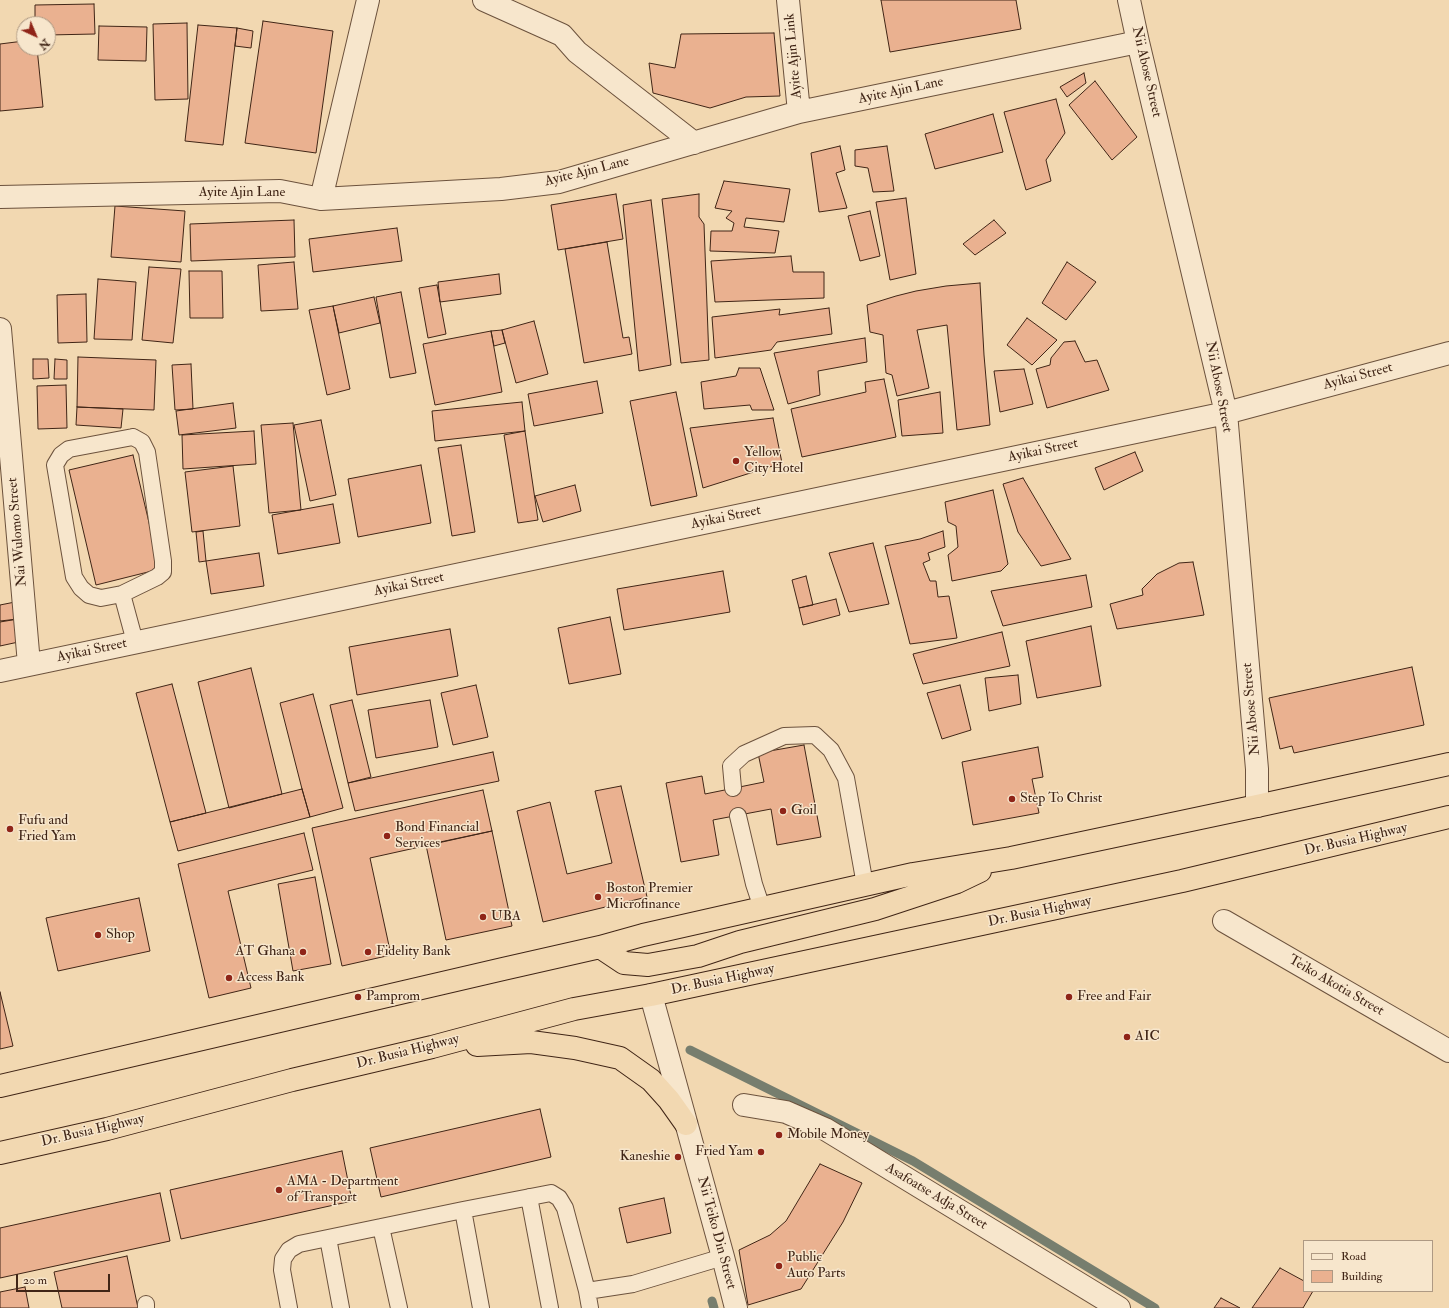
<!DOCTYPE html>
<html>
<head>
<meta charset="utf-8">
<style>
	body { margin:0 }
	#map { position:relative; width:1449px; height:1308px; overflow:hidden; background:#f2d8b1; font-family:"IM FELL Double Pica",serif }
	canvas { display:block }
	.legend { position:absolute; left:1303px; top:1240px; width:130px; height:52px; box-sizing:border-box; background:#f7e6cc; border:1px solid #ae9983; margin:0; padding:5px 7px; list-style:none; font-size:12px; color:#402516 }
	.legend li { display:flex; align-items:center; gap:8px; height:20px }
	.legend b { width:20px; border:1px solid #ae9983 }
	.north { position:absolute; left:16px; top:16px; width:40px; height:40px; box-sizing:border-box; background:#f7e6cc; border:1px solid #ae9983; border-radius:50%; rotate:136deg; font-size:11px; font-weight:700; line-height:16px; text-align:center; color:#402516 }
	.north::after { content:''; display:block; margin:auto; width:14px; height:18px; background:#8f2418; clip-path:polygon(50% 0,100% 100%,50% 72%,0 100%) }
	.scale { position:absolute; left:16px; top:1274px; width:94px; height:18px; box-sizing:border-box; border:2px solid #402516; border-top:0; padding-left:5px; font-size:12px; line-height:14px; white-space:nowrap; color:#402516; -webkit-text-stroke:3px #f7e6cc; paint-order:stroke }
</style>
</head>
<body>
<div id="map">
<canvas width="1449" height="1308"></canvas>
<ul class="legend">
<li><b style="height:5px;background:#f7e6cc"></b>Road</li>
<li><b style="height:11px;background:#eab190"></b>Building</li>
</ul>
<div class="north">N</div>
<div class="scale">20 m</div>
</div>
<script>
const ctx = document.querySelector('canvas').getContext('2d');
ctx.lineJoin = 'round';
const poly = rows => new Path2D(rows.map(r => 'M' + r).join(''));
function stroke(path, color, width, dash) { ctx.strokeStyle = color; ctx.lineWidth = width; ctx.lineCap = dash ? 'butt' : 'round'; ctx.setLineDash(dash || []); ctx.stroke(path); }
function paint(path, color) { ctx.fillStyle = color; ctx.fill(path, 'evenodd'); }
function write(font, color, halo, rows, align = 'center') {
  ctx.font = font + ' "IM FELL Double Pica",serif'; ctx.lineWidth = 3; ctx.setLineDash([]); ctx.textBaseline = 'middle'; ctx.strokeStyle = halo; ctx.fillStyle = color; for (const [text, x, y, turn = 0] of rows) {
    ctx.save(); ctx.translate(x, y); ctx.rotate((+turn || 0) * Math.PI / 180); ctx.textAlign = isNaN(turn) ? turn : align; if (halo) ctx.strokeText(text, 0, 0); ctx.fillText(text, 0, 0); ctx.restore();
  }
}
const stream = poly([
	[690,1050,913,1161,1155,1308],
	[712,1301,714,1308]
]);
const building = poly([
	[881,0,1016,0,1021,29,890,52,881,0],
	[94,4,95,34,48,35,48,24,35,24,35,5,94,4],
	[263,21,333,31,316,153,245,143,263,21],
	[187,23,188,99,155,100,153,24,187,23],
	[198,25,237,28,223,145,185,141,198,25],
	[99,26,147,27,146,61,98,60,99,26],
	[237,28,253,31,251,48,235,46,237,28],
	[774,33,780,96,746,97,710,108,653,93,649,63,675,68,681,34,774,33],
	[24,41,24,48,37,48,43,107,0,111,0,44,24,41],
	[1084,73,1086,83,1067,97,1060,87,1084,73],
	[1095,81,1137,137,1112,160,1069,105,1095,81],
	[1056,99,1065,133,1046,160,1051,181,1026,190,1004,112,1056,99],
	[993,114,1003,152,935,169,925,134,993,114],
	[840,146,845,170,836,173,847,208,819,212,811,153,840,146],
	[887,146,894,191,873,192,868,168,855,166,855,150,887,146],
	[724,181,790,189,784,222,746,218,744,227,779,231,775,253,710,251,711,231,732,231,734,223,726,218,732,211,715,208,724,181],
	[616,194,623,239,558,250,551,205,616,194],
	[699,194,699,217,704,224,709,360,681,363,662,199,699,194],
	[906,198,916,274,890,280,876,202,906,198],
	[651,200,671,365,639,371,623,205,651,200],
	[115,206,185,211,181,262,111,257,115,206],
	[870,211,880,256,860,261,848,216,870,211],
	[294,220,295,257,191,261,190,224,294,220],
	[994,220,1006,233,975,255,963,244,994,220],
	[397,228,402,261,313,272,309,239,397,228],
	[607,242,623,338,629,337,632,354,584,363,565,249,607,242],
	[791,256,793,272,824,272,824,298,715,302,711,261,791,256],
	[294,262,298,309,261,311,258,265,294,262],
	[1067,262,1096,282,1066,320,1042,303,1067,262],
	[149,267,181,269,173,343,142,340,149,267],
	[189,271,222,271,223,318,190,318,189,271],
	[499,274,501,294,440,302,438,282,499,274],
	[98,279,136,282,132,340,94,339,98,279],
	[980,283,984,355,990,425,957,430,947,325,917,330,929,388,897,396,892,375,886,373,883,335,870,332,867,305,896,296,916,291,946,286,980,283],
	[437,285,446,334,428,338,419,288,437,285],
	[401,292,416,373,390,378,376,297,401,292],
	[86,294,87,342,58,343,57,295,86,294],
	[374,297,380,323,339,333,333,306,374,297],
	[333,306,350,389,327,395,309,310,333,306],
	[829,308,832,334,777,342,771,350,715,358,712,317,780,309,779,315,829,308],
	[1027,318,1057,340,1032,365,1007,345,1027,318],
	[534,321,548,374,516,383,502,330,534,321],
	[502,330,505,343,494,346,491,331,502,330],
	[491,331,502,392,435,405,423,344,491,331],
	[865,338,867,362,818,371,820,395,788,404,774,353,865,338],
	[1075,341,1085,362,1097,360,1109,390,1047,408,1036,369,1050,365,1051,358,1064,342,1075,341],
	[78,357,156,360,154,410,77,407,78,357],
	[33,359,48,359,49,378,33,379,33,359],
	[55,359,67,360,67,379,54,379,55,359],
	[191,364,193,409,175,410,172,365,191,364],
	[739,368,760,368,774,410,752,410,750,405,704,409,701,382,736,376,739,368],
	[1024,369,1033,404,1000,412,994,371,1024,369],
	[884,379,896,437,802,457,791,409,866,392,865,382,884,379],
	[597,381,603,413,534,426,528,394,597,381],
	[66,385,67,428,38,429,37,386,66,385],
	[676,392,697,496,651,506,630,401,676,392],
	[940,392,943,433,902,436,898,400,940,392],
	[522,402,525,431,435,441,432,411,522,402],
	[233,403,236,428,179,435,176,411,233,403],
	[77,407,123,409,121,428,76,425,77,407],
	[773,418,782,463,703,488,690,428,773,418],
	[321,420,336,495,310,501,294,425,321,420],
	[293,423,301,510,269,513,261,425,293,423],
	[254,431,256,464,183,469,182,435,254,431],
	[525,431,538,520,518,523,504,435,525,431],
	[461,445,475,532,452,536,438,448,461,445],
	[1135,452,1143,471,1104,490,1095,468,1135,452],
	[133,455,160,569,96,585,69,470,133,455],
	[421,465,431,523,358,537,348,479,421,465],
	[233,466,240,526,192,532,185,472,233,466],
	[1023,478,1071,559,1041,566,1018,532,1003,484,1023,478],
	[575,485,581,511,543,522,535,496,575,485],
	[993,490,1008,564,1001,571,952,581,948,555,958,547,956,526,948,522,945,502,993,490],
	[333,504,340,543,278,554,272,515,333,504],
	[203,531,206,561,199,562,196,532,203,531],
	[943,531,945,547,928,553,930,560,923,563,930,581,936,581,938,597,949,596,957,638,910,644,885,546,920,539,943,531],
	[873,543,889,604,849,612,829,553,873,543],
	[259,553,264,586,211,594,206,561,259,553],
	[1193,562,1204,615,1117,629,1110,604,1143,595,1142,589,1157,574,1179,563,1193,562],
	[723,571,730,612,624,630,617,589,723,571],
	[1086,575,1092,607,1003,626,991,591,1086,575],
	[806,576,813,605,799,608,792,580,806,576],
	[836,599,840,615,803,625,799,608,836,599],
	[15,602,18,619,0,621,0,605,15,602],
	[610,617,621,674,569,684,558,628,610,617],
	[18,619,23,641,0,646,0,622,18,619],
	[1091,626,1101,686,1037,698,1026,641,1091,626],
	[450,629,458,676,357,695,349,647,450,629],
	[1002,632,1010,666,923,684,913,654,1002,632],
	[1412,667,1424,725,1294,753,1292,746,1280,749,1269,698,1412,667],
	[251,668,282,794,229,808,198,682,251,668],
	[1018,675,1021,704,989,711,985,678,1018,675],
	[172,684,206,813,170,822,136,693,172,684],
	[476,685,488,737,453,745,441,693,476,685],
	[960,685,971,730,942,739,927,693,960,685],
	[313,694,343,808,310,817,302,789,280,703,313,694],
	[352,700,371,777,348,783,330,705,352,700],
	[430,700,438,747,376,758,368,710,430,700],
	[804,745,821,837,777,845,771,809,713,820,719,855,681,862,666,783,702,776,705,794,764,782,758,753,804,745],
	[1038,747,1043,777,1032,779,1039,813,973,825,962,762,1038,747],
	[493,752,499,781,355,811,348,783,493,752],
	[621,786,647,897,543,922,517,811,550,802,567,874,612,863,595,791,621,786],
	[302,789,310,817,178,851,170,822,302,789],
	[483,790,492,831,370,858,391,955,342,966,312,828,483,790],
	[492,831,512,926,446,940,426,845,492,831],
	[304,833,313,870,228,891,251,988,209,998,178,864,304,833],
	[315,877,331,964,293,971,278,884,315,877],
	[139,898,150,951,58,971,46,918,139,898],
	[0,992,13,1046,0,1049,0,992],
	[540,1109,551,1157,381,1197,370,1148,540,1109],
	[342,1151,352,1201,181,1239,170,1190,342,1151],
	[820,1164,862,1183,843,1222,801,1289,748,1305,739,1250,770,1235,786,1221,820,1164],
	[160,1193,170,1241,0,1278,0,1228,160,1193],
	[664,1198,671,1233,627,1243,619,1208,664,1198],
	[127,1256,138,1308,62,1308,54,1272,127,1256],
	[1280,1268,1304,1281,1304,1291,1313,1291,1303,1308,1252,1308,1280,1268],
	[25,1287,29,1308,0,1308,0,1292,25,1287],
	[1221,1298,1240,1308,1214,1308,1221,1298]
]);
const lane = poly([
	[133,437,142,442,147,452,163,561,163,572,157,577,122,594,101,598,89,595,81,588,74,577,55,465,61,455,69,449,133,437],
	[122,594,135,642],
	[733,788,731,766,744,754,784,736,815,735,831,750,846,778,865,885],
	[738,816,754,884,762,908],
	[529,1197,550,1308],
	[463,1210,481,1308],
	[381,1227,399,1308],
	[328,1238,341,1308],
	[587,1291,633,1284,723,1257],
	[146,1304,146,1308],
	[289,1308,282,1270,283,1259,289,1250,299,1244,463,1210,551,1193,559,1198,565,1208,587,1291,590,1308]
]);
const street = poly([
	[484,0,562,35,577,52,694,143],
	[788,0,799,112],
	[1129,0,1138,42,1226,413,1257,769,1257,806],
	[0,197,280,191,321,199,501,189,559,182,799,112,1138,42],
	[321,199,368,0],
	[0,329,29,664],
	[0,671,1226,413,1449,353],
	[1224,921,1449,1051],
	[651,995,723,1257,736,1308],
	[744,1105,786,1112,825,1129,1119,1308]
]);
const highway = poly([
	[600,947,624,963,648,965,698,956,740,942,875,909,957,882,980,871],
	[477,1045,531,1042,575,1048,620,1058,651,1080,669,1100,686,1124],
	[0,1086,503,969,600,947,643,935,913,874,1011,858,1257,806,1449,764],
	[0,1153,107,1129,292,1080,432,1047,574,1009,651,995,1182,881,1449,817]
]);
const markers = [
	[736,461,4,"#8f2418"],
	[1012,799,4,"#8f2418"],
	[783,811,4,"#8f2418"],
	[10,829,4,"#8f2418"],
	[387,836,4,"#8f2418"],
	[598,897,4,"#8f2418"],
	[483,917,4,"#8f2418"],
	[98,935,4,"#8f2418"],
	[303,952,4,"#8f2418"],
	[368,952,4,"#8f2418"],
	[229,978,4,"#8f2418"],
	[358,997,4,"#8f2418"],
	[1069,997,4,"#8f2418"],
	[1127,1037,4,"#8f2418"],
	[779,1135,4,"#8f2418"],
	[761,1152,4,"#8f2418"],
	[678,1157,4,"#8f2418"],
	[279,1190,4,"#8f2418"],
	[779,1266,4,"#8f2418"]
];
const streetNames = [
	["Ayite Ajin Link",794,56,-95],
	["Nii Abose Street",1146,72,77],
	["Ayite Ajin Lane",901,91,-12],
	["Ayite Ajin Lane",587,172,-14],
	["Ayite Ajin Lane",242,193],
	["Ayikai Street",1358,377,-15],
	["Nii Abose Street",1218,387,79],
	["Ayikai Street",1043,451,-12],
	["Ayikai Street",726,518,-12],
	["Nai Wulomo Street",18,532,-95],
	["Ayikai Street",409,585,-12],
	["Ayikai Street",92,651,-12],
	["Nii Abose Street",1252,709,-95],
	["Dr. Busia Highway",1356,840,-13],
	["Dr. Busia Highway",1040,912,-12],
	["Dr. Busia Highway",723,980,-12],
	["Teiko Akotia Street",1336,986,30],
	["Dr. Busia Highway",408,1052,-14],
	["Dr. Busia Highway",93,1131,-13],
	["Asafoatse Adja Street",936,1197,31],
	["Nii Teiko Din Street",716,1233,75]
];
const poiNames = [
	["Yellow",744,453],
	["City Hotel",744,469],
	["Step To Christ",1020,799],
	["Goil",791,811],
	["Fufu and",18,821],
	["Fried Yam",18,837],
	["Bond Financial",395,828],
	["Services",395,844],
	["Boston Premier",606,889],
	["Microfinance",606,905],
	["UBA",491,917],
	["Shop",106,935],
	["AT Ghana",295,952,"right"],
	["Fidelity Bank",376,952],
	["Access Bank",237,978],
	["Pamprom",366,997],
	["Free and Fair",1077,997],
	["AIC",1135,1037],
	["Mobile Money",787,1135],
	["Fried Yam",753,1152,"right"],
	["Kaneshie",670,1157,"right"],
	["AMA - Department",287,1182],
	["of Transport",287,1198],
	["Public",787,1258],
	["Auto Parts",787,1274]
];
stroke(stream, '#777e6e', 9);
paint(building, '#eab190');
stroke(building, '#402516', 1);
stroke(lane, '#6c523d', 18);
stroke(street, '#6c523d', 24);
stroke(highway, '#402516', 24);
stroke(lane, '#f7e6cc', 16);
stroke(street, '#f7e6cc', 22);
stroke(highway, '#f2d8b1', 22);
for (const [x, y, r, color] of markers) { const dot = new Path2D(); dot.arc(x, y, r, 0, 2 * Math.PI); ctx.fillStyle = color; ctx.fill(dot); stroke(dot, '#f7e6cc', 1.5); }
write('14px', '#402516', '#f7e6cc', streetNames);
write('14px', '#402516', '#f7e6cc', poiNames, 'left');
</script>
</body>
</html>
